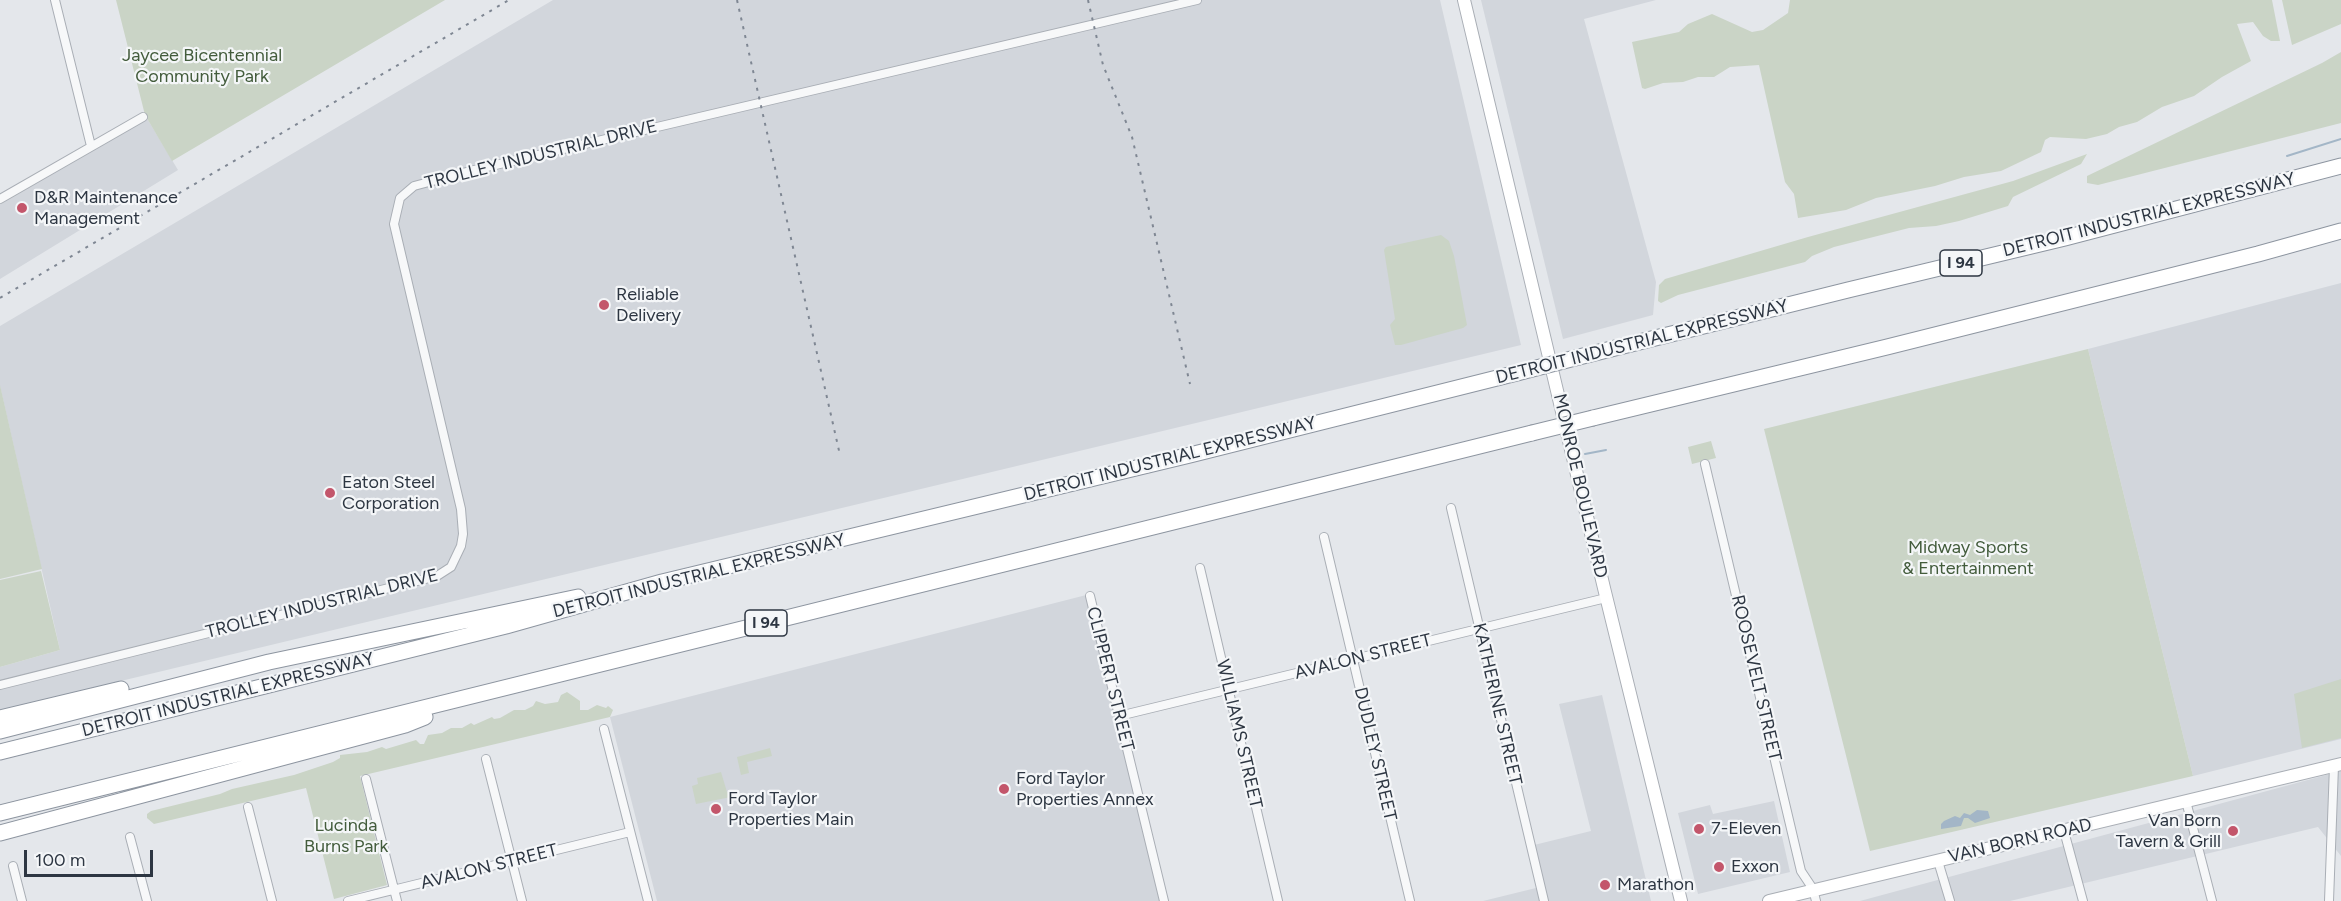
<!DOCTYPE html>
<html>
<head>
<meta charset="utf-8">
<style>
	body { margin:0 }
	#map { position:relative; width:2341px; height:901px; overflow:hidden; background:#e4e7eb; font-family:Figtree,sans-serif }
	canvas { display:block }
	.scale { position:absolute; left:24px; top:850px; width:129px; height:27px; box-sizing:border-box; border:3px solid #2d3642; border-top:0; padding-left:8px; font-size:18px; line-height:21px; white-space:nowrap; color:#2d3642; -webkit-text-stroke:4px #f4f6f8; paint-order:stroke }
</style>
</head>
<body>
<div id="map">
<canvas width="2341" height="901"></canvas>
<div class="scale">100 m</div>
</div>
<script>
const ctx = document.querySelector('canvas').getContext('2d');
ctx.lineJoin = 'round';
function paint(path, color) { ctx.fillStyle = color; ctx.fill(path, 'evenodd'); }
const poly = rows => new Path2D(rows.map(r => 'M' + r).join(''));
function stroke(path, color, width, dash) { ctx.strokeStyle = color; ctx.lineWidth = width; ctx.lineCap = dash ? 'butt' : 'round'; ctx.setLineDash(dash || []); ctx.stroke(path); }
function write(font, color, halo, rows, align = 'center') {
  ctx.font = font + ' Figtree,sans-serif'; ctx.lineWidth = 4.5; ctx.setLineDash([]); ctx.textBaseline = 'middle'; ctx.strokeStyle = halo; ctx.fillStyle = color; for (const [text, x, y, turn = 0] of rows) {
    ctx.save(); ctx.translate(x, y); ctx.rotate((+turn || 0) * Math.PI / 180); ctx.textAlign = isNaN(turn) ? turn : align; if (halo) ctx.strokeText(text, 0, 0); ctx.fillText(text, 0, 0); ctx.restore();
  }
}
const built = poly([
	[553,0,1440,0,1521,345,0,710,0,667,60,650,0,386,0,326],
	[1481,0,1656,0,1584,19,1656,282,1653,315,1563,339],
	[145,115,178,170,0,279,0,203],
	[2341,283,2341,739,2193,776,2088,349],
	[1094,593,1165,901,657,901,610,717],
	[1602,695,1651,901,1483,901,1540,887,1530,846,1591,831,1559,704],
	[2341,771,2341,856,2318,827,2010,901,1860,901],
	[1774,801,1790,872,1698,894,1678,813,1710,805,1713,814]
]);
const green = poly([
	[116,0,445,0,172,161,145,115],
	[1790,0,2272,0,2280,41,2271,41,2263,36,2253,22,2237,24,2251,61,2222,77,2194,96,2162,107,2137,122,2119,127,2107,134,2086,139,2050,137,2045,140,2041,152,2001,171,1964,177,1935,186,1876,198,1846,210,1798,218,1794,194,1785,182,1759,65,1730,67,1714,77,1698,77,1683,82,1663,83,1645,89,1642,88,1632,42,1679,32,1688,24,1712,14,1752,32,1763,30,1788,13],
	[2282,0,2341,0,2341,24,2292,45],
	[2341,52,2341,123,2098,185,2087,183,2087,176,2322,63],
	[2087,154,2081,164,2013,197,2008,206,1959,221,1936,226,1909,228,1834,247,1812,256,1805,262,1678,295,1661,303,1658,301,1659,285,1665,279,1808,237,2013,181],
	[1441,235,1449,241,1454,256,1467,325,1463,328,1401,345,1395,345,1390,325,1395,319,1384,250,1386,247],
	[2088,349,2193,776,1870,851,1764,429],
	[0,385,42,569,0,579],
	[1711,441,1716,458,1692,464,1688,447],
	[41,571,60,650,0,667,0,580],
	[2341,679,2341,738,2302,748,2294,694],
	[567,692,580,701,580,710,588,710,597,705,606,708,608,706,613,710,610,717,360,776,387,885,334,899,306,788,154,824,147,818,147,814,151,811,220,794,232,789,294,775,333,762,340,758,340,755,367,752,382,747,386,749,416,740,420,744,424,744,428,735,442,733,451,728,462,728,471,723,474,725,492,717,494,719,500,718,514,710,525,710,533,706,536,701,545,704,558,702,561,695],
	[770,748,772,756,747,762,749,773,741,775,737,757],
	[721,772,727,792,730,791,731,797,696,804,692,786,698,784,697,778]
]);
const water = poly([
	[1977,810,1988,811,1990,818,1975,823,1968,818,1964,818,1961,826,1941,829,1941,824,1944,821,1955,816,1960,818,1964,813,1970,815]
]);
const stream = poly([
	[2287,156,2341,139],
	[1585,454,1606,450]
]);
const street = poly([
	[55,0,91,146],
	[0,199,143,117],
	[1705,464,1801,871,1813,889,1816,901],
	[1451,508,1544,901],
	[1324,537,1410,901],
	[1200,568,1278,901],
	[1090,596,1164,901],
	[0,685,437,576,451,567,461,546,463,534,461,509,394,224,400,198,414,186,470,171,1197,0],
	[1119,716,1606,598],
	[604,729,648,901],
	[486,759,522,901],
	[366,779,397,901],
	[2186,801,2212,901],
	[248,807,272,901],
	[2064,831,2083,901],
	[130,837,147,901],
	[1938,861,1950,901],
	[13,866,22,901],
	[348,901,630,832],
	[2329,901,2334,766]
]);
const secondary = poly([
	[1464,0,1604,588,1681,901],
	[1769,901,2341,764]
]);
const highway = poly([
	[1579,357,1848,290,2065,238,2341,166],
	[1593,418,1887,347,2258,254,2341,231],
	[0,718,121,689],
	[0,731,269,662,578,597],
	[0,752,506,626,662,582,1190,455,1517,373],
	[0,813,1532,433],
	[0,833,405,725,425,717]
]);
const rail = poly([
	[737,0,840,455],
	[1088,0,1103,65,1132,137,1190,384],
	[0,298,509,0]
]);
const highwayBridge = poly([
	[1517,373,1579,357],
	[1532,433,1593,418]
]);
const markers = [
	[22,208,6,"#c3566b"],
	[604,305,6,"#c3566b"],
	[330,493,6,"#c3566b"],
	[1004,789,6,"#c3566b"],
	[716,809,6,"#c3566b"],
	[1699,829,6,"#c3566b"],
	[2233,831,6,"#c3566b"],
	[1719,867,6,"#c3566b"],
	[1605,885,6,"#c3566b"]
];
const shields = [
	[1961,263,42],
	[766,623,42]
];
const shieldNames = [
	["I 94",1961,263],
	["I 94",766,623]
];
const parkNames = [
	["Jaycee Bicentennial",202,56],
	["Community Park",202,77],
	["Midway Sports",1968,548],
	["& Entertainment",1968,569],
	["Lucinda",346,826],
	["Burns Park",346,847]
];
const streetNames = [
	["TROLLEY INDUSTRIAL DRIVE",541,155,-14],
	["DETROIT INDUSTRIAL EXPRESSWAY",2149,215,-14],
	["DETROIT INDUSTRIAL EXPRESSWAY",1642,342,-14],
	["DETROIT INDUSTRIAL EXPRESSWAY",1170,459,-14],
	["MONROE BOULEVARD",1580,486,77],
	["DETROIT INDUSTRIAL EXPRESSWAY",699,576,-14],
	["TROLLEY INDUSTRIAL DRIVE",322,604,-14],
	["AVALON STREET",1363,657,-14],
	["ROOSEVELT STREET",1756,678,77],
	["CLIPPERT STREET",1110,679,76],
	["DETROIT INDUSTRIAL EXPRESSWAY",228,695,-14],
	["KATHERINE STREET",1497,704,77],
	["WILLIAMS STREET",1239,734,77],
	["DUDLEY STREET",1375,754,77],
	["VAN BORN ROAD",2020,841,-13],
	["AVALON STREET",489,867,-14]
];
const poiNames = [
	["D&R Maintenance",34,198],
	["Management",34,219],
	["Reliable",616,295],
	["Delivery",616,316],
	["Eaton Steel",342,483],
	["Corporation",342,504],
	["Ford Taylor",1016,779],
	["Properties Annex",1016,800],
	["Ford Taylor",728,799],
	["Properties Main",728,820],
	["Van Born",2221,821,"right"],
	["Tavern & Grill",2221,842,"right"],
	["7-Eleven",1711,829],
	["Exxon",1731,867],
	["Marathon",1617,885]
];
paint(built, '#d2d6dc');
paint(green, '#cad4c6');
paint(water, '#a3b6c7');
stroke(stream, '#a3b6c7', 2);
stroke(street, '#a9aeb5', 10);
stroke(secondary, '#a9aeb5', 14);
stroke(highway, '#8d95a0', 17);
stroke(street, '#f7f8f9', 8);
stroke(secondary, '#fff', 12);
stroke(highway, '#fff', 15);
stroke(rail, '#7f8793', 2, [3, 6]);
stroke(highwayBridge, '#8d95a0', 17, []);
stroke(highwayBridge, '#fff', 15);
for (const [x, y, r, color] of markers) { const dot = new Path2D(); dot.arc(x, y, r, 0, 2 * Math.PI); ctx.fillStyle = color; ctx.fill(dot); stroke(dot, '#f4f6f8', 2); }
for (const [x, y, w] of shields) { const box = new Path2D(); box.roundRect(x - w / 2, y - 13, w, 26, 4.5); ctx.fillStyle = '#f4f6f8'; ctx.fill(box); stroke(box, '#2d3642', 1.5); }
write('bold 16px', '#2d3642', null, shieldNames);
write('18px', '#435c3c', '#f4f6f8', parkNames);
write('18px', '#2d3642', '#f4f6f8', streetNames);
write('18px', '#2d3642', '#f4f6f8', poiNames, 'left');
</script>
</body>
</html>
